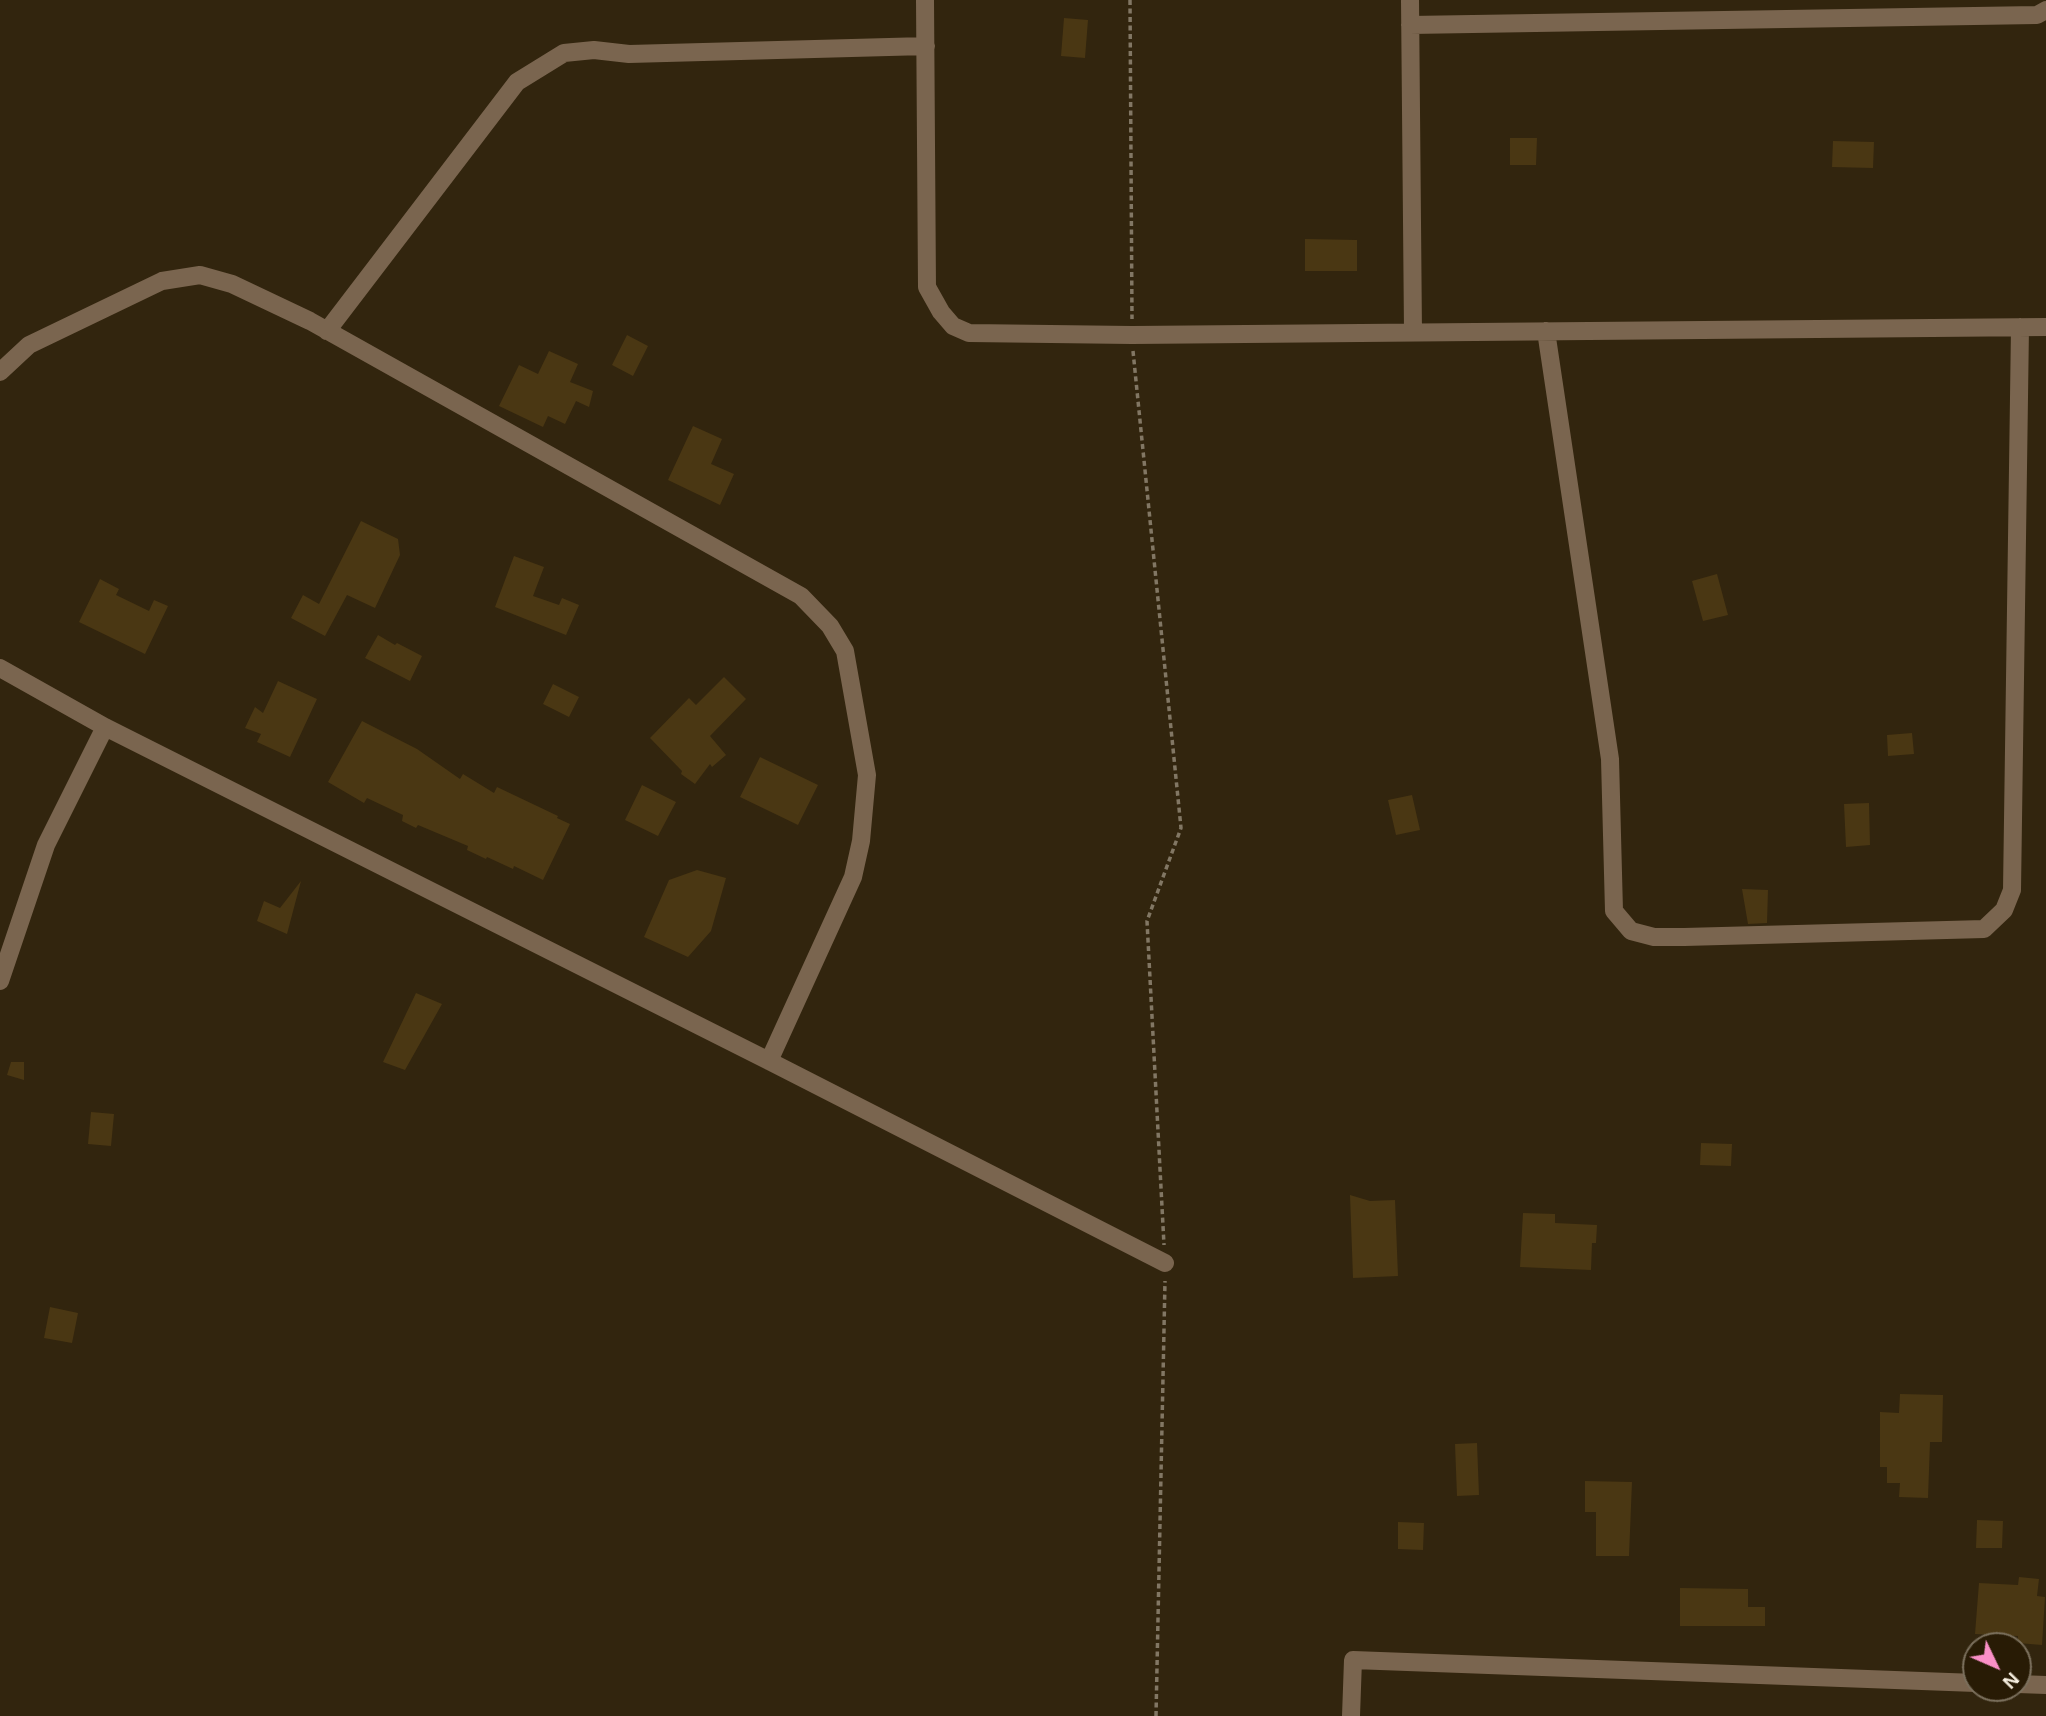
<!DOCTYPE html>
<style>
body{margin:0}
#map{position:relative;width:2046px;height:1716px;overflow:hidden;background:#32250e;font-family:Arial,sans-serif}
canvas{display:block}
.north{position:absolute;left:1962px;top:1632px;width:70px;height:70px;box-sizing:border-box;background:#281b05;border:2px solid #7b705d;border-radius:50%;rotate:134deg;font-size:19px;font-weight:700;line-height:28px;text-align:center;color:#f8f0e2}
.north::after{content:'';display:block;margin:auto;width:24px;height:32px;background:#fa8fc7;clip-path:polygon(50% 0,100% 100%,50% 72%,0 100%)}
</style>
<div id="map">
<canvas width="2046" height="1716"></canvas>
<div class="north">N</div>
</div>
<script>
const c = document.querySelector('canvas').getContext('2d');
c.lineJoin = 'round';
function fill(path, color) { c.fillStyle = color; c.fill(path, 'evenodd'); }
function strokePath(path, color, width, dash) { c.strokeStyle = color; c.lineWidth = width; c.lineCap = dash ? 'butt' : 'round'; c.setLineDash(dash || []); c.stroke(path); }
const building = new Path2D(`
 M1064 18 1088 20 1085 58 1061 56Z
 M1510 138H1537L1536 165H1510Z
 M1833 141 1874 142 1873 168 1832 167Z
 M1305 239 1357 240V271H1305Z
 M627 335 648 346 633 376 612 365Z
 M549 351 578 364 570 382 593 391 589 407 576 401 565 424 548 416 543 427 499 406 519 365 538 374Z
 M693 426 722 439 711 464 734 474 720 505 668 480Z
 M361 521 398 539 400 555 375 608 347 595 325 636 291 618 303 595 319 604Z
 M514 556 544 567 533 596 559 605 562 598 579 605 566 635 495 607Z
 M1717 574 1728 615 1703 621 1692 581Z
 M100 579 119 589 116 595 149 611 154 600 168 606 145 654 79 622Z
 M378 635 395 645 397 643 422 656 410 681 365 658Z
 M724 677 746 699 710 736 726 755 712 767 710 764 695 784 681 774 682 771 650 738 689 698 696 705Z
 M278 681 317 699 290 757 257 742 261 734 245 728 255 707 263 713Z
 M553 684 579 697 569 717 543 704Z
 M362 721 417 749 460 779 463 774 494 793 497 787 558 816 557 818 570 824 543 880 514 866 513 869 487 857 486 859 467 850 468 846 418 825 416 828 402 821 403 815 367 798 364 803 328 782Z
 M1912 733 1914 754 1888 756 1887 735Z
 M760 757 818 785 798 825 740 797Z
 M642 785 676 802 658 836 625 820Z
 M1412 795 1420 830 1396 835 1388 800Z
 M1869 803 1870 845 1846 847 1844 804Z
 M697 870 726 878 711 931 688 957 644 937 669 880Z
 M301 881 287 934 257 921 264 901 280 908Z
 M1742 889 1768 890 1767 923 1748 924Z
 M416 993 442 1004 405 1070 383 1062Z
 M11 1062H24V1080L7 1075Z
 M91 1112 114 1114 111 1146 88 1144Z
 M1701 1143 1732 1144 1731 1166 1700 1165Z
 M1350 1195 1370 1201 1395 1200 1398 1276 1353 1278Z
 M1523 1213 1555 1214V1223L1597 1225 1596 1243H1592L1591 1270 1520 1267Z
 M50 1307 78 1313 72 1343 44 1338Z
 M1900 1394 1943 1395 1942 1442H1930L1928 1498 1899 1497 1900 1483H1887V1467H1880V1412L1899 1413Z
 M1477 1443 1479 1495 1457 1496 1455 1444Z
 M1585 1481 1632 1482 1629 1556H1596V1512H1585Z
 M1977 1520 2003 1521 2002 1548H1976Z
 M1398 1522 1424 1523 1423 1550 1398 1549Z
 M2019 1577 2039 1579 2037 1596 2045 1597 2042 1645 2018 1643V1636L1975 1634 1979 1583 2018 1585Z
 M1680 1588 1748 1589V1607H1765V1626H1680Z`);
const path = new Path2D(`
 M1130 0 1132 319
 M1133 351 1181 828 1147 921 1164 1245
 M1156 1716 1165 1281`);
const minor = new Path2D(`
 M925 0 927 287 941 312 953 326 969 333 1132 335 2046 327
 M1410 0 1413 332
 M1410 25 2037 15 2046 10
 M327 331 517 82 564 53 594 50 629 54 926 46
 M1546 331 1610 759 1614 911 1631 931 1654 937H1684L1984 929 2004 910 2012 890 2020 327
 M0 372 29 345 162 281 200 275 232 284 310 321 801 596 830 626 845 651 867 775 861 841 853 877 769 1061
 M0 668 105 727 769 1061 1165 1263
 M0 981 46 845 105 727
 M2018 1684 2046 1685
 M1351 1716 1353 1660 1976 1683`);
fill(building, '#4a3713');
strokePath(path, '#827764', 3.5, [5, 3.5]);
strokePath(minor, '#7a654f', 18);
</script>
